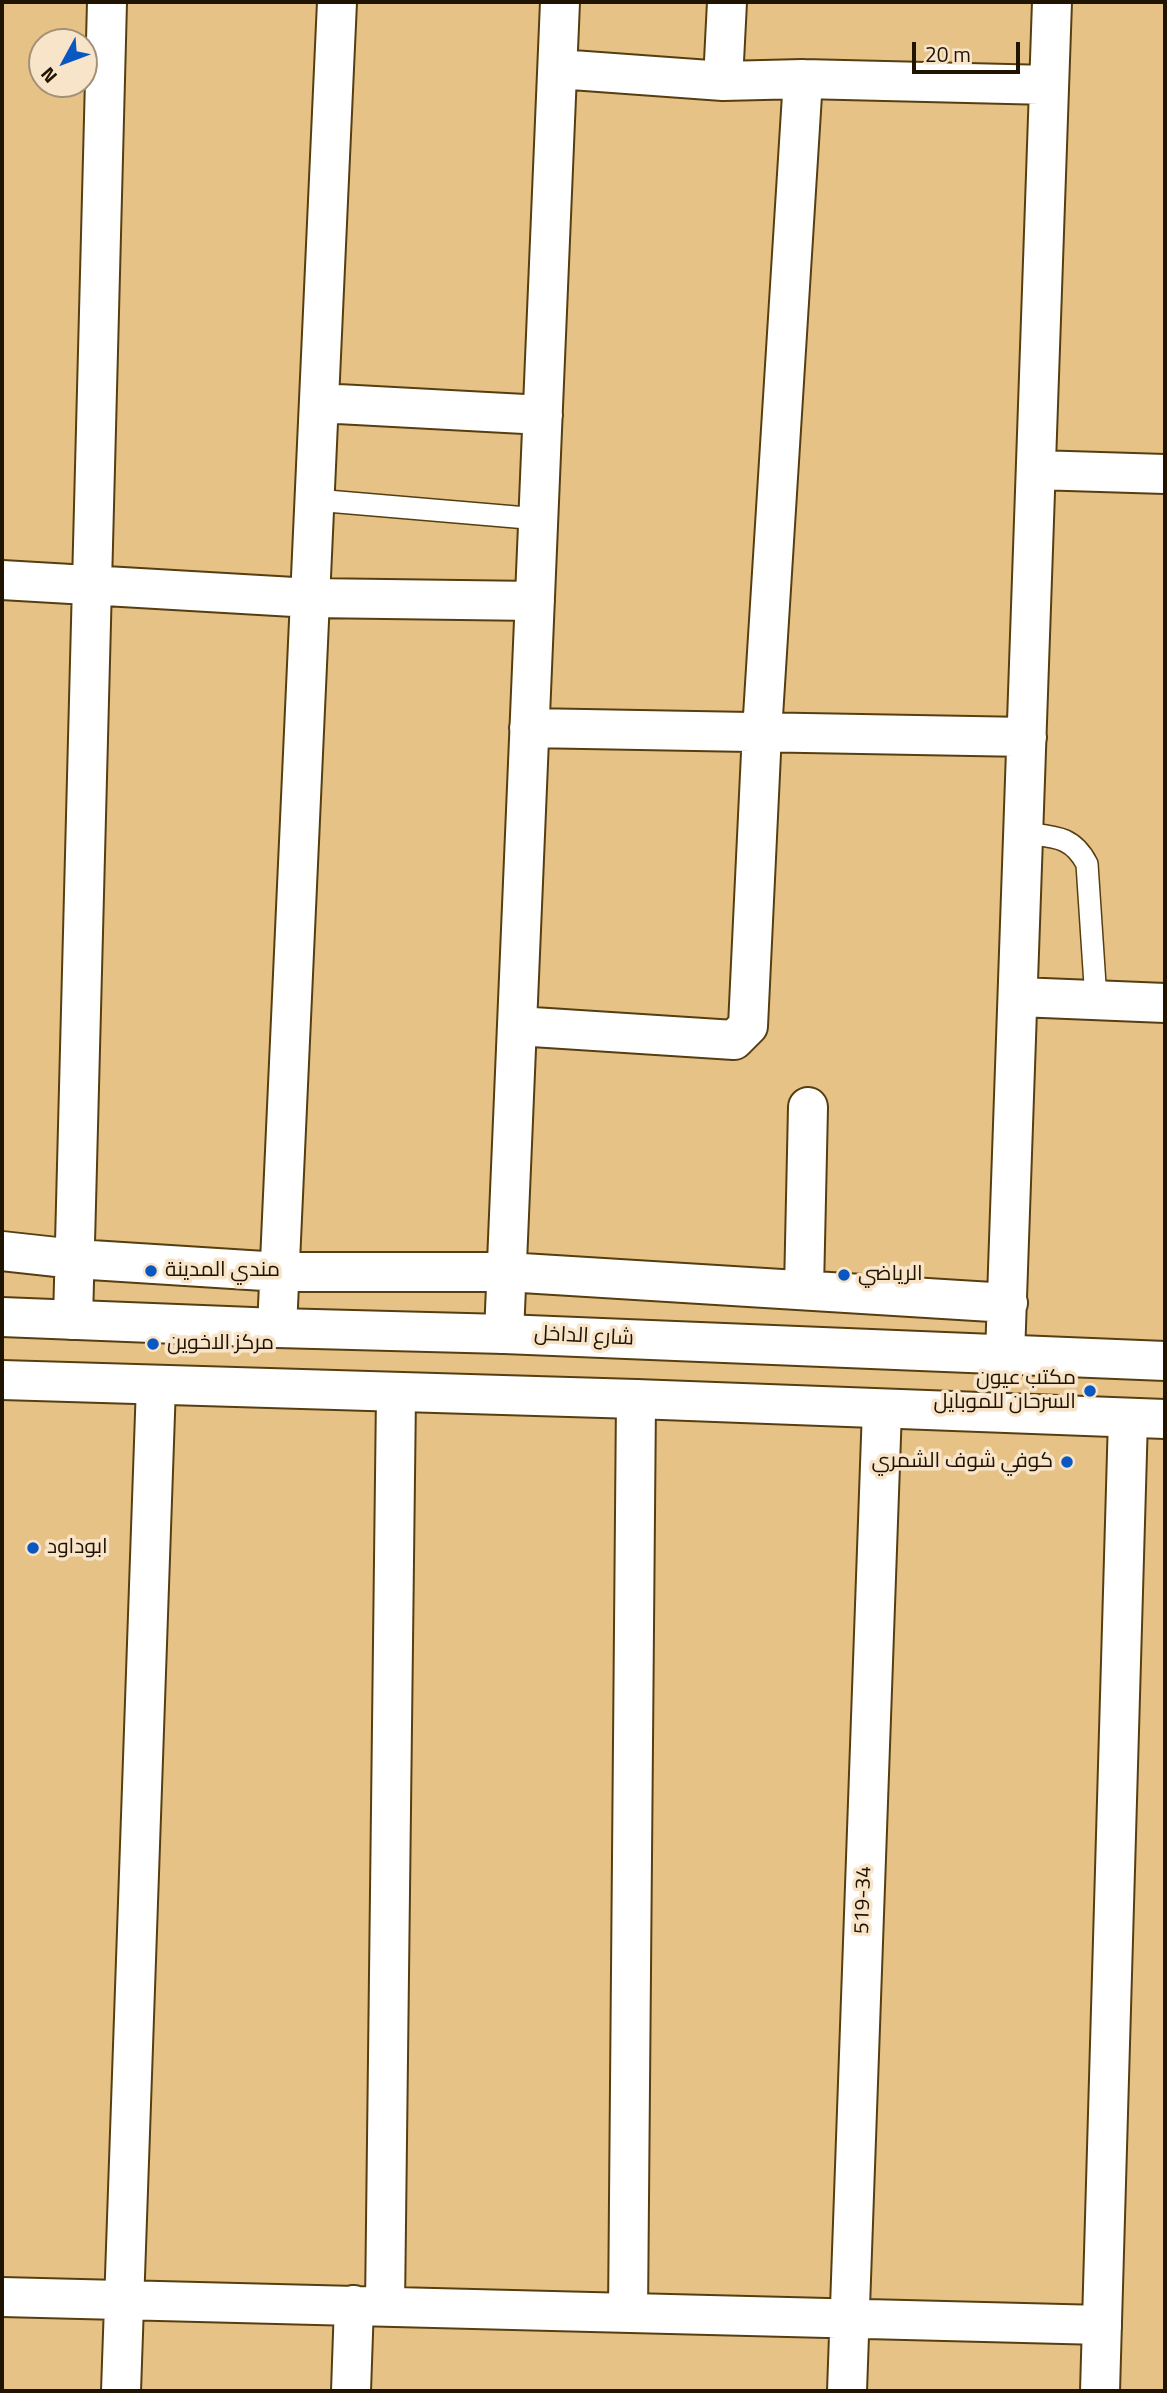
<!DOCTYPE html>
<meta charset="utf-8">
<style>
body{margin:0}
#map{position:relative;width:1167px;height:2393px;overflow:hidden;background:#e6c287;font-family:"Titillium Web",sans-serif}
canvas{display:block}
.frame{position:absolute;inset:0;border:4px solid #201300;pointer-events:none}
.north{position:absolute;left:28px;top:28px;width:70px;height:70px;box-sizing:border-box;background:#f8e5c9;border:2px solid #a29179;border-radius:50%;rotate:229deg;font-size:19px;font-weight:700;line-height:28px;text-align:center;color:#201300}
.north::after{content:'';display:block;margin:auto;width:24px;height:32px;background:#0958c2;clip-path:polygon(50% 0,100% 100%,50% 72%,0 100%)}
.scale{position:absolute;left:912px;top:42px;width:108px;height:32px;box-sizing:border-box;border:4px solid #201300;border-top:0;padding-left:9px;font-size:21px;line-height:24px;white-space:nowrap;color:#201300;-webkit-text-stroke:5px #f8e5c9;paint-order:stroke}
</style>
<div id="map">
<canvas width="1167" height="2393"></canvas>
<div class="frame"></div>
<div class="north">N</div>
<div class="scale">20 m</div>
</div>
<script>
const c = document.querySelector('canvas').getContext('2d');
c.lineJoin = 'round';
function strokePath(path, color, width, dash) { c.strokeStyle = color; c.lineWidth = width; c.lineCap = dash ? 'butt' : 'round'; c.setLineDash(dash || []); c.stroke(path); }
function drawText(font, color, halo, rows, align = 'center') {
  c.font = font + ' "Titillium Web",Cairo,sans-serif'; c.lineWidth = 7; c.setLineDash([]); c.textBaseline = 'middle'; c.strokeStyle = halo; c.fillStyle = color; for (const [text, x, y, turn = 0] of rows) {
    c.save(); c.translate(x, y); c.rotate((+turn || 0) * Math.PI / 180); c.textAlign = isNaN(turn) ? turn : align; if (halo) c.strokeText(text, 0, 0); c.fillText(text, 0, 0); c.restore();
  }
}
const lane = new Path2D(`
 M315 500 539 519
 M1024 833C1053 837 1072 835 1087 864L1096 1000`);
const street = new Path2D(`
 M558 69 723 81 803 79 1049 85
 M723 81 727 2
 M319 403 543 415
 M1036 470 1165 474
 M2 580 311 598 535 601
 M529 728 1027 737
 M1019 997 1165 1003
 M517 1026 734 1040 748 1026 762 732 803 79
 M2 1251 75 1259 280 1272H506L1008 1303
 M804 1289 808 1107
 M73 1320 107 2
 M277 1328 337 2
 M504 1334 560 2
 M1005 1355 1052 2
 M2 2297 1102 2325
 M385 2306 396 1394
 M628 2313 636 1399
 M121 2391 156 1385
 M351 2391 354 2305
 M847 2391 882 1409`);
const secondary = new Path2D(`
 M1100 2391 1128 1418`);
const primary = new Path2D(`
 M2 1317 277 1328 504 1334 1165 1361
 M2 1380 636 1399 1165 1419`);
const markers = [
 [151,1271,7,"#0958c2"],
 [844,1275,7,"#0958c2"],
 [153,1344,7,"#0958c2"],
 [1090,1391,7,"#0958c2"],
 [1067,1462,7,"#0958c2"],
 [33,1548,7,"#0958c2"]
];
const poiNames = [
 ["مندي المدينة",165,1271],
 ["الرياضي",858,1275],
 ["مركز الاخوين",167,1344],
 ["مكتب عيون",1076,1379,"right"],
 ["السرحان للموبايل",1076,1403,"right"],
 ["كوفي شوف الشمري",1053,1462,"right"],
 ["ابوداود",47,1548]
];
const streetNames = [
 ["شارع الداخل",584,1337,3],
 ["519-34",864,1900,-88]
];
strokePath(lane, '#563e11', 24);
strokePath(street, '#563e11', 42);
strokePath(secondary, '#563e11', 42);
strokePath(primary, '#563e11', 42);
strokePath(lane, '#fff', 21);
strokePath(street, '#fff', 38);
strokePath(secondary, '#fff', 38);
strokePath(primary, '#fff', 38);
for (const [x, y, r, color] of markers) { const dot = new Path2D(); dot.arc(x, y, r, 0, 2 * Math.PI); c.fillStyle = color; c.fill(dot); strokePath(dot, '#f8e5c9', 2.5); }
drawText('21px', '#201300', '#f8e5c9', poiNames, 'left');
drawText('21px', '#201300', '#f8e5c9', streetNames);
</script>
